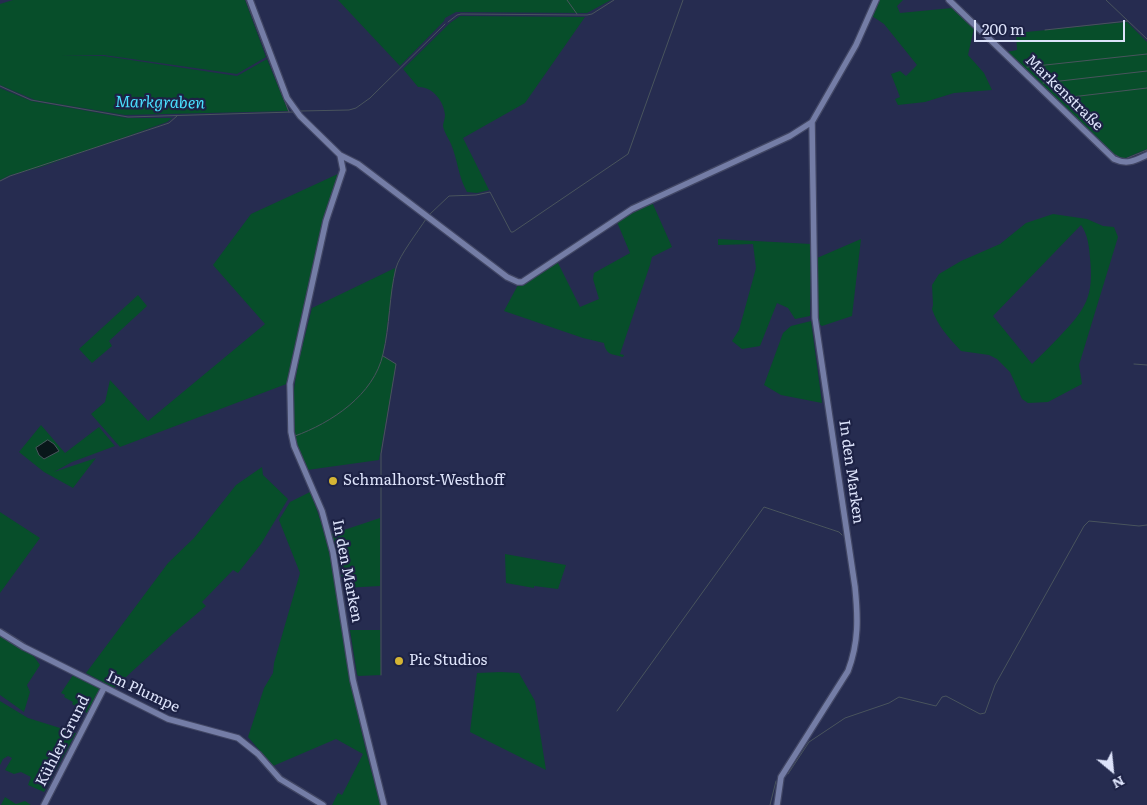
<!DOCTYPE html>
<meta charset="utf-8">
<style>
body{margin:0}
#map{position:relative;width:1147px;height:805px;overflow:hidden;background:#262c50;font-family:Literata,serif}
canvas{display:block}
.north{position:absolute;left:1087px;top:745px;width:50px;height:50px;-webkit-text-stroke:4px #1d2245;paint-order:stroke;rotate:152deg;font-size:14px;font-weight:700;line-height:20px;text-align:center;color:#dde3fa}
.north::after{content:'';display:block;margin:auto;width:18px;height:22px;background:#dde3fa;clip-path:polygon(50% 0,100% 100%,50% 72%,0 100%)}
.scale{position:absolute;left:974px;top:20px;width:151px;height:22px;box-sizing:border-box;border:2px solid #dde3fa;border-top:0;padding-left:6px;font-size:15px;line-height:18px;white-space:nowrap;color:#dde3fa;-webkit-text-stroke:4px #1d2245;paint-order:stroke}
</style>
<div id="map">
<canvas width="1147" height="805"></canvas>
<div class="north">N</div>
<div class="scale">200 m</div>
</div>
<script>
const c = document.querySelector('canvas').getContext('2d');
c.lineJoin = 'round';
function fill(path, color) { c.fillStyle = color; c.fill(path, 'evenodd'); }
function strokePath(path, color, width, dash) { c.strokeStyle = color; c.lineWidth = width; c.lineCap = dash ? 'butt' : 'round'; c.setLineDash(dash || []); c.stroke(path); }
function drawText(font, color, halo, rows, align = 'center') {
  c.font = font + ' Literata,serif'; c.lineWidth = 4.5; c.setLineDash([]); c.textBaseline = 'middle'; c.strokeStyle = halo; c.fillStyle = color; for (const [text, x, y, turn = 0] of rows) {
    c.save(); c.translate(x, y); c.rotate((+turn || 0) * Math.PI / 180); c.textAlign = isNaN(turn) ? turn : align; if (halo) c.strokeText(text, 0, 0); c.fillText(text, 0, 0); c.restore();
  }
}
const green = new Path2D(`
 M13 0H245L266 57 237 74 104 55H61L104 56 237 76 267 59 288 111 125 115 35 100 0 85V4Z
 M338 0H611L587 13 456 12 445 18 444 21 400 66Z
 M879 0H903L897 6 900 13 952 8 974 28 968 55 984 73 992 90 954 93 925 102 898 105 895 99 900 97 891 74 900 71 906 76 917 65 884 24 872 16Z
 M460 16 585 17 525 103 463 138 489 190 477 193 467 192C458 176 458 161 451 144 449 139 444 132 443 126 443 123 445 119 445 115 444 101 432 86 418 87L403 69 450 23Z
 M1127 22 1147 42V149L1123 159 1114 155 1007 52 1017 50 1016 33Z
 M0 88 31 101 127 118H172L167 122 38 168 10 175 0 180Z
 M340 173 289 383 120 447 91 414 105 402 110 380 148 421 265 324 213 265 251 214Z
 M652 202 672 247 652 257 650 265 620 354 624 355 623 357C612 354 606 355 604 343L583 338 504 311 519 283 557 261 580 307 599 299 593 279 594 273 630 253 617 222Z
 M1053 214 1087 219 1103 226 1114 227 1118 237 1079 365 1082 384 1048 402 1028 403 1022 399 1010 372 997 359 989 355 961 351C949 338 937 325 932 309L933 305 932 285 939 274 961 261 1000 244 1026 223ZM1081 225C1088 235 1089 246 1090 258 1094 296 1086 309 1060 336 1051 345 1042 355 1032 364L993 316Z
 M718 239 811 244 810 316 795 319 788 308 777 303 760 346 742 349 732 341 739 330 756 268 753 244 718 245Z
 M861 239 852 316 822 326 818 323 817 316V258Z
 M395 268 383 356 396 364 379 460 307 470C279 418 299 361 312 308Z
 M138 295 147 306 109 341 112 346 92 363 79 349Z
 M811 321 822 403 781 395 764 385 783 333 791 326Z
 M41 425 65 453 99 427 115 446 72 462 54 472 96 458 73 488 44 472 19 452Z
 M262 467 263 475 288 499 261 544 238 573 233 570 202 602 206 606 174 633 114 688 86 673 168 563 194 538 236 485Z
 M310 492C332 544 338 600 347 656 355 706 366 756 381 805H332L338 793 342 795 363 754 336 739 273 766 248 737 264 688 273 673 274 663 300 573 279 520 290 502Z
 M0 512 40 538 0 593Z
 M380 518V586L344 588 338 557 332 534Z
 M505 554 566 565 558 589 534 586V588L506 583Z
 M350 630H380L381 675 358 676 357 674Z
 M0 635 33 655 40 665 27 685 30 692 24 712 0 695Z
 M501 672 519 673 535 701 546 770 470 732 477 673Z
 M73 675 99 688V692L87 713 72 704 73 702 64 697 65 695 61 693Z
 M0 701 28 718 76 733 44 792 28 785 31 777 21 772 14 774 5 770 12 758 8 756 3 759 0 765Z
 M5 797 16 804 25 801 31 805H1Z`);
const water = new Path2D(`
 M48 440 54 444 59 451 44 459 39 455 36 448Z`);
const stream = new Path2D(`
 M246 0 289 112
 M567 0 577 14
 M1106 0 1147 39
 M448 22 457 15 461 14 587 15 592 14 614 0
 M1045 30 1128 21
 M1027 67 1147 54
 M1043 83 1147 71
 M0 86 31 100 128 117 293 112
 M1063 98 1147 88
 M301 111 349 110 356 108 370 98 445 24
 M1116 155 1121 159
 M1125 159 1147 150
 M0 181 10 176 169 123 177 116
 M430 214 449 196 476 195 490 192 511 232H513L628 154 683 0
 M1134 364 1147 365
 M295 436C331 423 374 395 383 354 390 326 389 295 396 268 399 256 419 230 426 219
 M381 675V454L396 364 383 356
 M617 711 764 507 839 532 842 535
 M788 774 809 742 845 718 889 703 899 697 936 706 942 697 946 696 980 714 985 713 995 685 1084 526 1089 521 1139 526 1147 525
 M770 805 776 781`);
const minor = new Path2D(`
 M250 0 287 98 300 116 340 155 358 164 507 277 518 282H522L632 209 790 136 812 122 856 45 876 0
 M949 0 1114 159C1127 165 1134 161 1147 155
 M340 155 343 170 326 221 290 384 291 432 294 446 322 511 333 552 353 680 384 805
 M0 632 24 647 168 719 238 738 258 754 280 779 323 805
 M44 805 104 688
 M777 805 781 777 848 671C859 642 858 617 855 587L815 318 812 122`);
const markers = [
 [333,481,5,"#d5b534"],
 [399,661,5,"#d5b534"]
];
const streetNames = [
 ["Markenstraße",1064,93,44],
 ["In den Marken",851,472,82],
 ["In den Marken",347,571,79],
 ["Im Plumpe",143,692,25],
 ["Kühler Grund",63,741,-63]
];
const poiNames = [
 ["Schmalhorst-Westhoff",343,481],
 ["Pic Studios",409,661]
];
const waterNames = [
 ["Markgraben",160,103,1]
];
fill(green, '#074e2a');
fill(water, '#09171a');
strokePath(water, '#49545d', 1);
strokePath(stream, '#49545d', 1);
strokePath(minor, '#414664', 8);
strokePath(minor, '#747da6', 5.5);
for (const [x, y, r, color] of markers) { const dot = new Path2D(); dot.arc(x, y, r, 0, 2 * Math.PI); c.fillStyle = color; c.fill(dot); strokePath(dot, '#1d2245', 2); }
drawText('15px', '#dde3fa', '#1d2245', streetNames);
drawText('15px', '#dde3fa', '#1d2245', poiNames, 'left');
drawText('italic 16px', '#4adffe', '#1d2245', waterNames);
</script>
